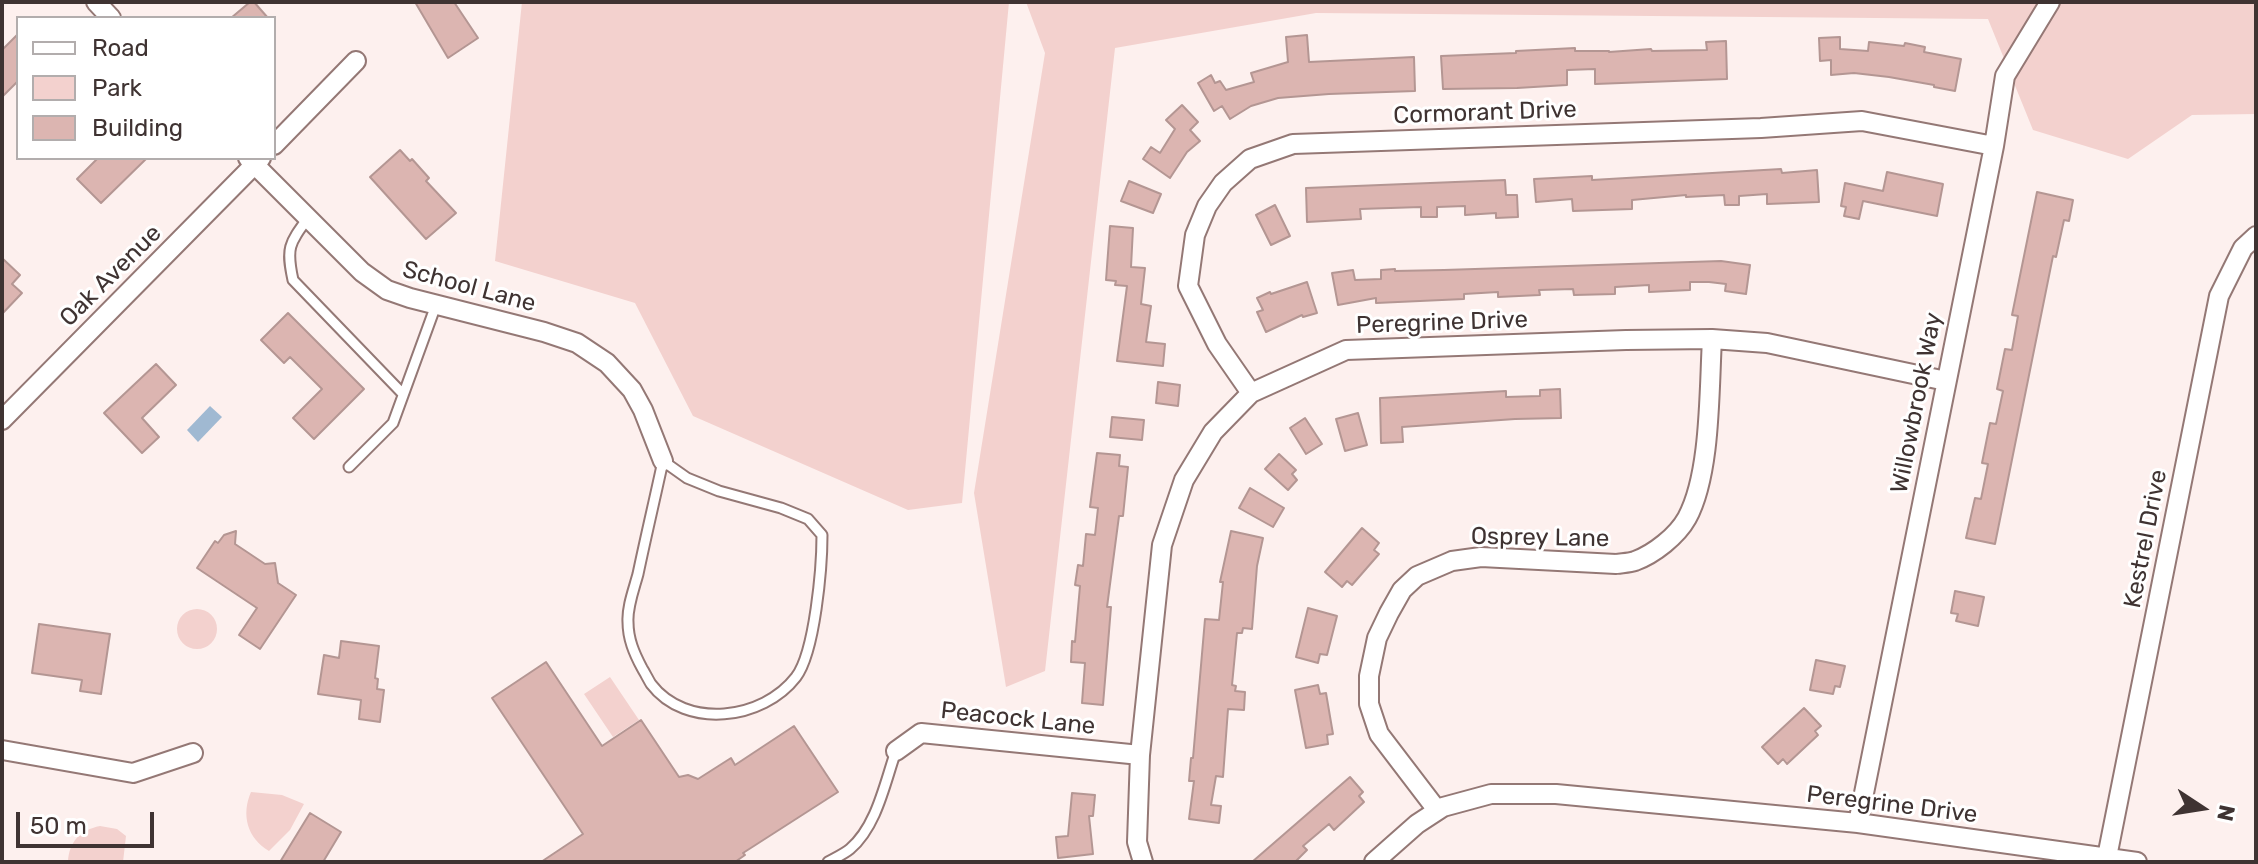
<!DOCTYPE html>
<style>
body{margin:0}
#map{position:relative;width:2258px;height:864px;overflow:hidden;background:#fdf0ee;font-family:Rubik,sans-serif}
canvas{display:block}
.frame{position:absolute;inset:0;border:4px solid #3f3332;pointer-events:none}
.legend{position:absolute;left:16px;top:16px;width:260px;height:144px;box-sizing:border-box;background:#fff;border:2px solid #b2adad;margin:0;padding:10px 14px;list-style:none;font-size:24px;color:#3f3332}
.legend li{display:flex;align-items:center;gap:16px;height:40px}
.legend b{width:40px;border:2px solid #b2adad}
.north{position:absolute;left:2162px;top:768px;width:80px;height:80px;-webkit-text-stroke:6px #fff;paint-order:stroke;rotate:102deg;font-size:22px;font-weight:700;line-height:32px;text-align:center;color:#3f3332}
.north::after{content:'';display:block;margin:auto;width:28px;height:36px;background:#3f3332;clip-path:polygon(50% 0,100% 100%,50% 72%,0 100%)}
.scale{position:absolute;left:16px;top:812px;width:138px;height:36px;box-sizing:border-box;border:4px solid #3f3332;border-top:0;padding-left:10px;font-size:24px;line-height:28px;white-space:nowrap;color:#3f3332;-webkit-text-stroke:6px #fff;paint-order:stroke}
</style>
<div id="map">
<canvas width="2258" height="864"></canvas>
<div class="frame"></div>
<ul class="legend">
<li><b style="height:10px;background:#fff"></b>Road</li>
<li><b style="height:22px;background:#f3d1ce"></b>Park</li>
<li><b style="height:22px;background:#dcb5b1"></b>Building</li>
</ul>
<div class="north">N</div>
<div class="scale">50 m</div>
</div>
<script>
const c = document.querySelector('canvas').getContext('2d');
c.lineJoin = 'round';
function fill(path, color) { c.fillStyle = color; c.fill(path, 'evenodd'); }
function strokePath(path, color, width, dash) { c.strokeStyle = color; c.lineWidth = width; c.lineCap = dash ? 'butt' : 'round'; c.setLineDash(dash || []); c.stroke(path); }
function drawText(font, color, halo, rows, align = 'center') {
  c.font = font + ' Rubik,sans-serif'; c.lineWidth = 6; c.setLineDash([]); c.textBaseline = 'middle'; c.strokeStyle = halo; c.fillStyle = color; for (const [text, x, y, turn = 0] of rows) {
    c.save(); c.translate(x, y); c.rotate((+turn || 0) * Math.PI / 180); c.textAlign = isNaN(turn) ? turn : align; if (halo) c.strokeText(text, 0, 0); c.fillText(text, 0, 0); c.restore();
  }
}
const green = new Path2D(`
 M522 2H1009L962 503 908 510 693 416 635 303 495 261Z
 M1026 2H2256V114L2192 115 2128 159 2033 130 1988 19 1316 13 1115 48 1045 671 1006 687 974 493 1045 53Z
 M177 629a20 20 0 1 1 40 0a20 20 0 1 1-40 0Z
 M610 677 639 720 613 737 584 694Z
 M251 792 282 795 304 804 290 830 269 851C247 838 241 815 251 792Z
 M100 826 117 829 126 836 123 862H68C69 842 80 830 100 826Z`);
const water = new Path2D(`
 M210 406 222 417 198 442 187 430Z`);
const building = new Path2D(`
 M250 2H254L268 18H231Z
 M415 2H454L478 38 448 58Z
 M18 34V81L2 97V50Z
 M1307 35 1309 62 1414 57 1415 91 1329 94 1278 98 1251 106 1230 119 1222 106 1214 111 1198 83 1211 75 1215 83 1220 81 1226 90 1254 82 1251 73 1288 62 1286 37Z
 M1840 37V49L1868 51 1869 42 1904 46 1905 43 1925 47 1924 52 1961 59 1955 91 1934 87V85L1889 77 1854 73 1831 75V60L1820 61 1819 38Z
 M1726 41 1727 79 1595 84V69L1567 70V85L1517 88 1443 89 1441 56 1516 53V51L1575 48V51H1609V52L1651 49 1652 51 1707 50 1706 42Z
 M1182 105 1198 122 1190 130 1200 141 1187 152 1170 178 1143 159 1151 147 1160 153 1175 129 1166 120Z
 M400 150 410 161 412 159 429 178 426 181 456 213 426 239 370 177Z
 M98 158H147L101 203 77 179Z
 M1781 169 1782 173 1817 170 1819 202 1767 204V194L1739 196V205H1725L1724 195 1686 197V195L1632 200V209L1573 211 1572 199 1536 202 1534 179 1592 176V180Z
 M1887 172 1943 184 1937 216 1863 201 1859 219 1844 216 1846 207 1841 206 1845 183 1883 191Z
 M1505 180 1506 195H1517L1518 217 1496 218V213L1465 215V206L1437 207V217H1421V207L1360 209 1361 219 1307 222 1306 188Z
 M1129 181 1161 194 1153 213 1121 201Z
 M2037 192 2073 200 2069 221 2064 220 2056 257 2053 256 1995 544 1966 538 1975 498 1981 499 1988 464 1982 463 1990 423 1996 424 2003 391 1997 389 2005 349 2012 350 2018 316 2012 315Z
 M1275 205 1290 236 1271 245 1256 215Z
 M1110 226 1133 228 1131 267 1145 268 1141 304 1151 306 1146 342 1165 344 1163 366 1117 361 1127 286 1115 285 1116 281 1106 280Z
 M2 258 20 275 12 284 22 293 2 314Z
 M1721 261 1750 265 1746 294 1725 291 1726 284 1709 282H1690V290L1649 292V285L1615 287V294L1574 295 1573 289 1539 290 1540 295 1498 297V292L1464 294V299L1376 303V298L1338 305 1332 273 1353 270 1355 280 1381 279V270L1395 269V271L1444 270Z
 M1307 282 1317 313 1303 317 1302 315 1266 332 1257 312 1263 310 1257 298 1270 292 1271 294Z
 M288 313 364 389 314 439 293 418 322 389 290 357 284 363 261 340Z
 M156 364 176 385 142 418 159 437 142 453 104 413Z
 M1158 382 1180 385 1178 406 1156 403Z
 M1560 389 1561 418 1515 419 1402 427 1403 442 1381 443 1380 398 1506 391V397L1540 396V390Z
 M1358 413 1367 445 1345 451 1336 419Z
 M1112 417 1144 420 1142 440 1110 437Z
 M1305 418 1322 444 1306 454 1290 428Z
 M1097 453 1120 455 1119 466 1128 467 1123 516H1119L1107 607H1111L1103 705 1082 703 1085 663 1071 662 1072 641 1075 642 1080 586 1075 585 1078 565 1083 566 1086 534 1095 535 1098 508 1090 507Z
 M1279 454 1296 470 1292 474 1297 480 1288 490 1265 469Z
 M1250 488 1284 508 1273 527 1239 508Z
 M1362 528 1379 543 1374 550 1379 554 1352 585 1347 581 1342 587 1325 572Z
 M236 531 235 544 265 564 275 563 278 583 296 595 260 649 239 635 257 608 197 568 215 541 218 543 224 535Z
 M1231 531 1263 538 1257 566 1252 629 1243 628 1242 633H1237L1232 685 1236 686 1235 691 1245 692 1244 710 1228 709 1223 777 1216 776 1211 805 1221 806 1219 823 1189 819 1194 781H1189L1191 758H1193L1205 619 1219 620 1223 582H1220Z
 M1955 591 1984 597 1978 626 1956 621 1958 614 1951 613Z
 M1308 608 1337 616 1327 655 1320 654 1318 663 1296 657Z
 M39 624 110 634 101 694 80 691 82 680 32 673Z
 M341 641 379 646 375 678 378 679 377 689 384 690 380 722 359 719 361 700 318 694 324 655 339 658Z
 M1816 660 1845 666 1840 687 1835 686 1833 694 1810 690Z
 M546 662 602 746 641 720 679 777 688 775 698 779 731 758 735 765 794 726 838 792 743 853 745 855 735 862H541L583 834 492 698Z
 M1318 685 1320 694 1326 693 1333 734 1327 735 1328 744 1306 748 1295 690Z
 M1804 708 1821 726 1815 731 1818 735 1787 764 1783 759 1778 764 1762 747Z
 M1350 777 1363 792 1359 796 1364 802 1334 830 1329 824 1303 846 1307 850 1295 862H1252Z
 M1072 793 1095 795 1093 816H1089L1093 854 1058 858 1056 837 1068 836Z
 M310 813 341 832 323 862H280Z`);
const lane = new Path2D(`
 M308 218C289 244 286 248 293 280L403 394
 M663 461 687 478 719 491 781 508 808 519 822 535C822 567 815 652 796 677 763 720 686 730 651 684 648 679 645 673 642 668 634 653 628 639 628 622 627 607 634 589 638 574 646 536 655 498 663 461Z
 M349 467 393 423 436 305
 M828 862C835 858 844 854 850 849 877 826 885 782 896 751`);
const street = new Path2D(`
 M96 2 111 18
 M274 145 356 61
 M248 158 362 272 387 290 410 298 544 332 577 343 607 363 632 390 643 410 663 461
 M1251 393 1217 344 1188 286 1195 235 1207 206 1223 183 1250 159 1293 144 1761 128 1862 121 1994 146
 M2 420 261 158
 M2 750 133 773 193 753
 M896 751 921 733 1140 755
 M1437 810 1379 734 1369 704V676L1377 638 1389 613 1402 590 1417 576 1452 561 1481 557 1616 564C1622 563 1629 563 1635 561 1654 554 1677 536 1687 518 1711 474 1709 390 1712 339
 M1858 823 1994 146 2005 76 2050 2
 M1143 862 1137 842 1140 755 1162 545 1184 480 1213 432 1251 393 1346 350 1626 340 1712 339 1767 343 1946 381
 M1374 862 1417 824 1443 807 1491 794H1556L1858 823 2137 862
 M2106 862 2219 296 2243 248 2256 236`);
const streetNames = [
 ["Cormorant Drive",1485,113,-2],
 ["Oak Avenue",111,276,-45],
 ["School Lane",469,287,15],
 ["Peregrine Drive",1442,323,-2],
 ["Willowbrook Way",1917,403,-79],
 ["Osprey Lane",1540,538,1],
 ["Kestrel Drive",2146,539,-79],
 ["Peacock Lane",1018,719,6],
 ["Peregrine Drive",1892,805,7]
];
fill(green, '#f3d1ce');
fill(water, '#a0b9d2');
fill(building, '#dcb5b1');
strokePath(building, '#b49693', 2);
strokePath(lane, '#947875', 13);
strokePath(street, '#947875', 22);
strokePath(lane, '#fff', 9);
strokePath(street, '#fff', 18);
drawText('24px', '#3f3332', '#fff', streetNames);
</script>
